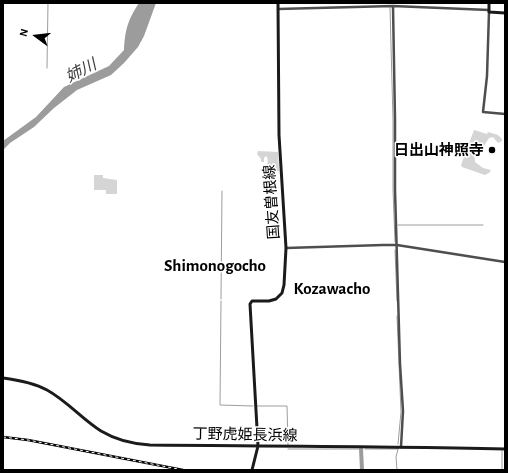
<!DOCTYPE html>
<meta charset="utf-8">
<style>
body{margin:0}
#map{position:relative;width:508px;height:473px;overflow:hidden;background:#fff;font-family:"Alegreya Sans",sans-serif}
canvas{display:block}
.frame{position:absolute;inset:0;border:4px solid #000;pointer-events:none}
.north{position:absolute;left:16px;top:16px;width:40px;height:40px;-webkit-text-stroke:3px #fff;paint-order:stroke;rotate:285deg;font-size:11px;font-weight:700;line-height:16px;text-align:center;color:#000}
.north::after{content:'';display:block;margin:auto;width:14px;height:18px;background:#000;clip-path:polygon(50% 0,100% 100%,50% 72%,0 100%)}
</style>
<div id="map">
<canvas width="508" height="473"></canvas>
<div class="frame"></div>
<div class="north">N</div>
</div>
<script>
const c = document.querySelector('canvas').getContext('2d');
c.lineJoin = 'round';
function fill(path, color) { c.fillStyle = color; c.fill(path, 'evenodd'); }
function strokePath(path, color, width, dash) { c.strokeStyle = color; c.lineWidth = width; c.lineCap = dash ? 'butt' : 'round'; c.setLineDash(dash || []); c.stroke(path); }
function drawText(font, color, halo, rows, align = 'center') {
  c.font = font + ' "Alegreya Sans","Noto Sans JP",sans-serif'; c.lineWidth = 3; c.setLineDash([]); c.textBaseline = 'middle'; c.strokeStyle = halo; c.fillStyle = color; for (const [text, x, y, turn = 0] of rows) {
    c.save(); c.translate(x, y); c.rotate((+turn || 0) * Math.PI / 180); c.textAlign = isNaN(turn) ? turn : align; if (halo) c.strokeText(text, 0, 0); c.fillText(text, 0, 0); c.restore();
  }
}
const green = new Path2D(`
 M474 130 487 134 488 132 498 135 502 139V141L498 143 493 137 489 138 482 149 477 153 475 151 478 143 477 141 476 140C470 146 475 154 475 162L483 168 491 170 489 173 485 175 462 167 461 165Z
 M258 151 278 152 279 171C276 171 272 173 269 173 260 171 272 163 266 156L264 158V162H261V159L257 154Z
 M94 175H103V178L117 180V194H106V190H94Z`);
const water = new Path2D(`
 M139 3H156L144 36 138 47 124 63 111 75 77 90 54 108 34 127 10 143 3 150V141L36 117 64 87 109 66 124 50C125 29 128 20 139 3Z`);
const stream = new Path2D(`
 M390 8 393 120V190L395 242
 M47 68 48 3
 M398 225H483
 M395 250 397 301
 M221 299 222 191
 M221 301 220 405 253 406
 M397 316 401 412 398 444
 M257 406H287L288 445
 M288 449H363
 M365 449H398
 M397 470 396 457 398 449
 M502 470V451`);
const river = new Path2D(`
 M361 449 362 470`);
const tertiary = new Path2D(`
 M393 6 395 119V190L400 364 403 411 401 447
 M278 9 393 6 489 10
 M489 12 487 76 483 112 505 114
 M286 248 383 245H397L505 262`);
const secondary = new Path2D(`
 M489 3V12L505 13
 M3 378C18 380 34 383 47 390 67 401 82 419 101 431 116 440 133 444 150 445 268 446 387 446 505 449
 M252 470 258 446 250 304 252 301H269L276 299 282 293 284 285 286 248 279 135 278 3`);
const rail = new Path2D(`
 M3 437 28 440 183 470`);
const markers = [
 [492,150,4,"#000"]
];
const poiNames = [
 ["日出山神照寺",484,150]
];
const streetNames = [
 ["国友曽根線",272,202,-94],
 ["丁野虎姫長浜線",245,435,1]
];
const waterNames = [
 ["姉川",81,71,-27]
];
const quarterNames = [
 ["Shimonogocho",215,266],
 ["Kozawacho",332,289]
];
fill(green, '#d5d5d5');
fill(water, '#9c9c9c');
strokePath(stream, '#9c9c9c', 1);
strokePath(river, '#9c9c9c', 4);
strokePath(tertiary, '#4e4e4e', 2.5);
strokePath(secondary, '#1b1b1b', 3);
strokePath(rail, '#000', 2.5);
strokePath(rail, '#fff', 1, [3]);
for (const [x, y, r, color] of markers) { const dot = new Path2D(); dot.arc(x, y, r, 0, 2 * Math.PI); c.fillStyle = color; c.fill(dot); strokePath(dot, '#fff', 1.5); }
drawText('bold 15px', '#000', '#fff', poiNames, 'right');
drawText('15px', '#000', '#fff', streetNames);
drawText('italic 16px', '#3d3d3d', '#fff', waterNames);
drawText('bold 17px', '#000', '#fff', quarterNames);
</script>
